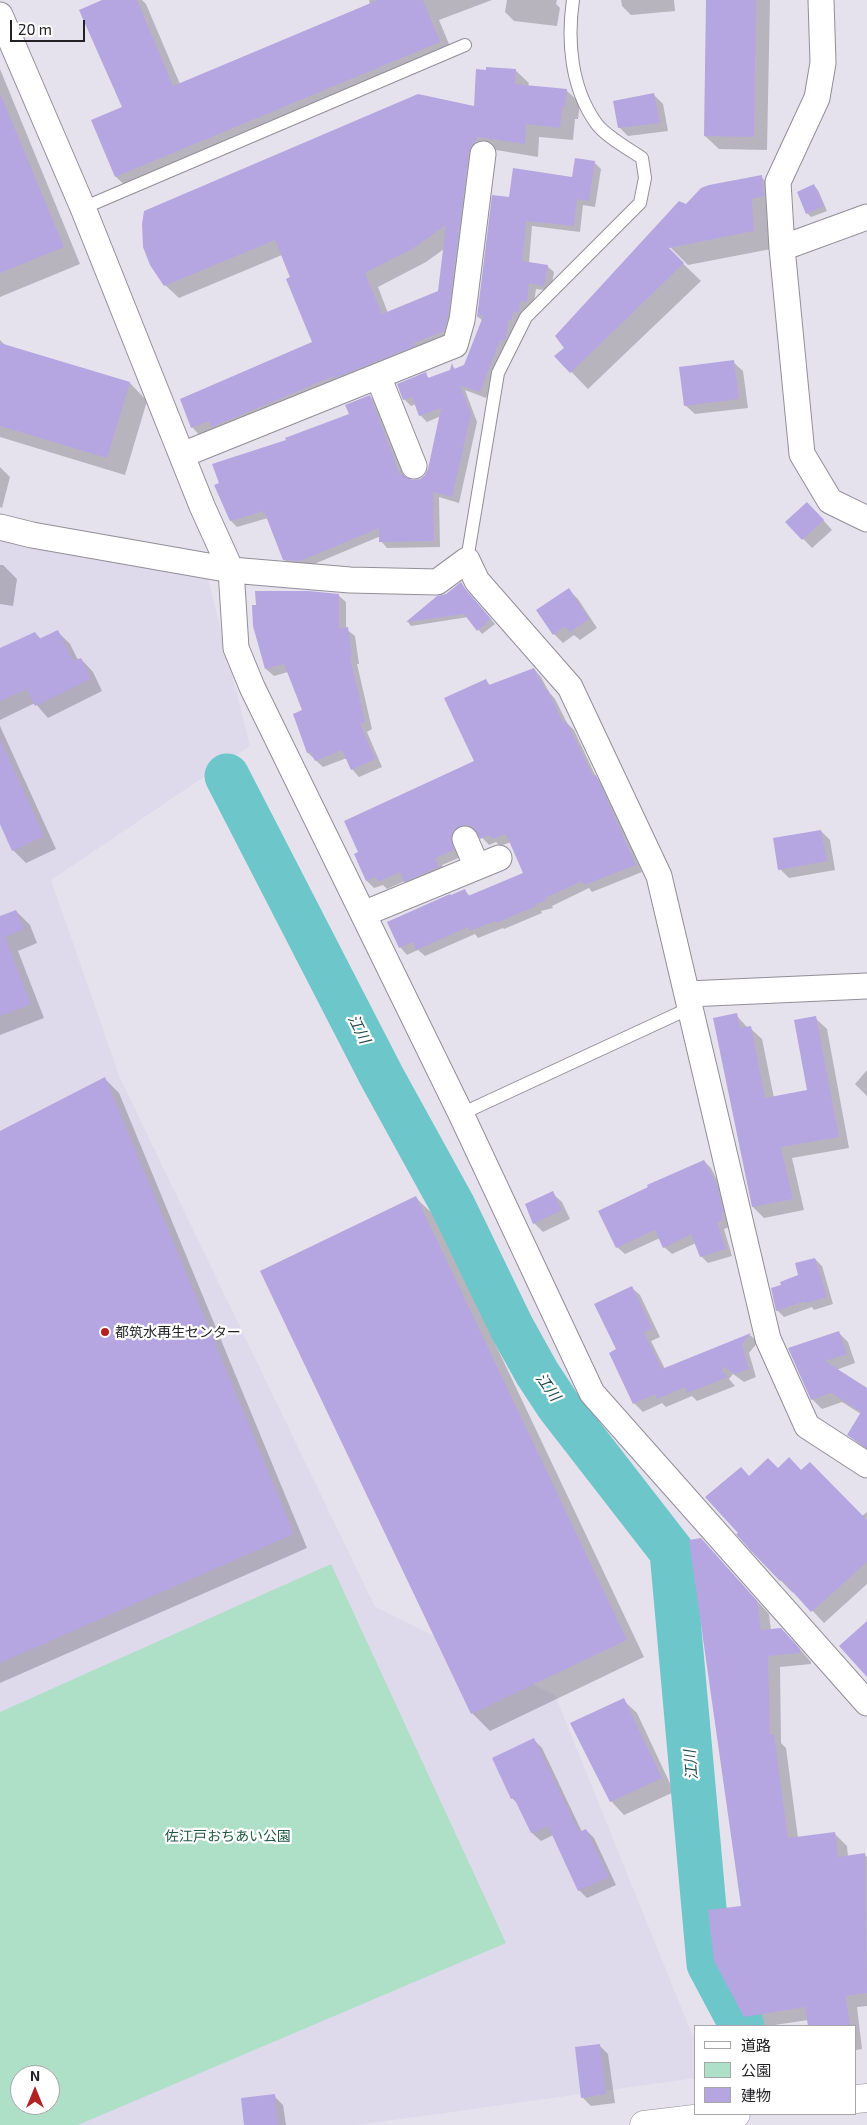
<!DOCTYPE html>
<meta charset="utf-8">
<style>
body{margin:0}
#map{position:relative;width:867px;height:2125px;overflow:hidden;background:#e5e2ed;font-family:"Exo 2","Noto Sans JP",sans-serif}
canvas{display:block}
.legend{position:absolute;left:694px;top:2025px;width:162px;height:90px;box-sizing:border-box;background:#fff;border:1px solid #a7a6a8;margin:0;padding:6px 9px;list-style:none;font-size:15px;color:#222125}
.legend li{display:flex;align-items:center;gap:10px;height:25px}
.legend b{width:25px;border:1px solid #a7a6a8}
.north{position:absolute;left:10px;top:2065px;width:50px;height:50px;box-sizing:border-box;background:#fff;border:1px solid #a7a6a8;border-radius:50%;rotate:0deg;font-size:14px;font-weight:700;line-height:20px;text-align:center;color:#222125}
.north::after{content:'';display:block;margin:auto;width:18px;height:22px;background:#b32222;clip-path:polygon(50% 0,100% 100%,50% 72%,0 100%)}
.scale{position:absolute;left:10px;top:20px;width:75px;height:22px;box-sizing:border-box;border:2px solid #222125;border-top:0;padding-left:6px;font-size:15px;line-height:18px;white-space:nowrap;color:#222125;-webkit-text-stroke:4px #fff;paint-order:stroke}
</style>
<div id="map">
<canvas width="867" height="2125"></canvas>
<ul class="legend">
<li><b style="height:6px;background:#fff"></b>道路</li>
<li><b style="height:14px;background:#aee0c8"></b>公園</li>
<li><b style="height:14px;background:#b5a5e1"></b>建物</li>
</ul>
<div class="north">N</div>
<div class="scale">20 m</div>
</div>
<script>
const c = document.querySelector('canvas').getContext('2d');
c.lineJoin = 'round';
function fill(path, color) { c.fillStyle = color; c.fill(path, 'evenodd'); }
function strokePath(path, color, width, dash) { c.strokeStyle = color; c.lineWidth = width; c.lineCap = dash ? 'butt' : 'round'; c.setLineDash(dash || []); c.stroke(path); }
function drawText(font, color, halo, rows, align = 'center') {
  c.font = font + ' "Exo 2","Noto Sans JP",sans-serif'; c.lineWidth = 4.5; c.setLineDash([]); c.textBaseline = 'middle'; c.strokeStyle = halo; c.fillStyle = color; for (const [text, x, y, turn = 0] of rows) {
    c.save(); c.translate(x, y); c.rotate((+turn || 0) * Math.PI / 180); c.textAlign = isNaN(turn) ? turn : align; if (halo) c.strokeText(text, 0, 0); c.fillText(text, 0, 0); c.restore();
  }
}
const built = new Path2D(`
 M0 541 208 579 250 746 51 880 120 1078 375 1607 555 1695 696 2044V2078L357 2125H0ZM20 2075H50V2105H20Z`);
const green = new Path2D(`
 M331 1564 506 1943 78 2125H0V1712ZM20 2075H50V2105H20Z`);
const shadow = new Path2D(`
 M105 0H142L146 4 180 84 370 5 369 0H492L439 20 454 56 131 191 116 177 93 121 123 108Z
 M507 0H557L556 4 560 8 557 26 514 21 505 12Z
 M621 0H674L675 11 631 15 622 6Z
 M707 0H770L767 150 719 149 705 136Z
 M0 69 80 264 0 297Z
 M515 70 529 83 528 86 566 90 580 103 578 119H575L573 140 539 137 538 157 490 149 461 331 205 441 192 427 314 343 282 255 179 298 165 285 475 107ZM444 249 440 292 388 313 378 287 426 262Z
 M654 95 663 104 668 131 628 136 619 127Z
 M595 163 601 169 595 207 583 205 580 232 532 226 529 263 547 266 554 272 551 291 536 289 533 308 526 307 525 318 518 326H514L512 345 507 346 486 398 465 390 477 422 459 503 439 497 440 547 387 548 381 541V536L307 567 290 566 284 559 268 518 237 527 231 521 288 441 351 415 370 396 376 403 404 476 412 482 420 480 426 476 429 469 441 416 427 422 420 415 416 404 411 406 404 399 425 374 430 379 451 371 452 366 456 370 465 366 483 321 478 317 493 196 510 198 573 178Z
 M761 177 779 194 771 249 688 265 667 244 665 246 701 281 588 389 556 356 565 348 686 206Z
 M814 186 818 190 827 211 811 217 807 213Z
 M0 340 6 346 130 383 147 401 125 475 0 437Z
 M733 362 743 371 748 408 695 414 685 405Z
 M0 467 10 477 2 508 0 507Z
 M816 512 832 530 812 548 787 522Z
 M0 565H3L17 579 13 606 0 604Z
 M461 584 495 624 482 634 468 617 411 626 408 622 438 597 446 595Z
 M569 590 578 599 597 628 580 640 574 635 563 643 554 634Z
 M338 595 346 602V629L355 636 359 664H357L372 729 367 732 382 767 359 777 352 769 347 758 323 767 308 753 304 711 288 672 274 676 266 669 254 626Z
 M57 631 70 644 78 660 81 659 93 672 102 691 48 718 35 703 0 720V650L35 633 41 639Z
 M534 669 541 677 549 692 555 699 567 723 574 730 596 777 603 784 642 872 592 892 589 888 552 906 553 908 541 911 542 913 504 929 503 928 478 938 475 934 425 956 418 950 407 955 400 947 452 897 465 891 470 896 524 874 511 842 500 846 496 842 489 845 478 833H467L461 857 442 865 446 875 413 888 405 881 387 889 383 885 374 888 367 881 356 855 475 762 485 680 491 686Z
 M0 726 56 849 26 863 13 850 0 821Z
 M821 831 830 840 835 870 789 878 780 869Z
 M16 911 30 925 37 943 18 951 44 1018 0 1035V917Z
 M736 1015 748 1028H750L762 1039 774 1098 809 1091 815 1018 827 1029 849 1148 792 1158 804 1210 764 1218 753 1207Z
 M867 1070V1096L855 1084Z
 M105 1079 119 1093 307 1548 0 1683V1133Z
 M704 1161 711 1168 724 1194 730 1227 724 1229 732 1256 708 1263 701 1256 696 1243 672 1254 664 1247 660 1238 625 1254 617 1247Z
 M552 1193 562 1202 570 1219 543 1232 534 1223Z
 M416 1198 434 1215 644 1657 490 1731 472 1713Z
 M815 1259 822 1266 833 1304 814 1310 812 1307 784 1317 777 1310 782 1286 800 1276Z
 M631 1287 640 1295 660 1337 651 1341 665 1369 750 1335 758 1342 749 1353 756 1377 744 1382 733 1374 729 1379 735 1386 697 1401 692 1396 666 1407 662 1403 643 1412 634 1403 618 1350Z
 M838 1332 848 1342 855 1363 836 1370 867 1388V1450L848 1435 861 1414 842 1402 822 1409 812 1399 790 1349Z
 M801 1471 862 1516 867 1512V1584L824 1623 794 1591 793 1593 781 1581 707 1497 750 1477Z
 M701 1539 769 1614 771 1630 793 1641 811 1662V1664L780 1667 781 1743 786 1748 798 1838 835 1834 847 1846 848 1857 865 1855 867 1857V2006L857 2007 862 2049 856 2050V2026H810L808 2020 768 2026H755L745 2016 742 1907Z
 M623 1700 637 1713 674 1792 624 1815 611 1801Z
 M534 1740 542 1748 582 1832 586 1830 594 1838 616 1885 587 1898 579 1890 553 1835 541 1841 532 1833 518 1804 512 1798Z
 M599 2045 608 2054 615 2103 591 2106 582 2097Z
 M274 2096 283 2105 286 2125H245Z`);
const river = new Path2D(`
 M227 776 382 1077 453 1206 512 1328 537 1373 558 1405 672 1552 709 1964 742 2026`);
const building = new Path2D(`
 M102 0H137L173 86 378 0H423L440 42 115 177 91 120 122 107 79 10Z
 M706 0H756L754 137 704 136Z
 M486 67 516 69 515 84 567 89 565 107H562L560 128 526 124 525 144 477 137 476 141 471 146 469 152 448 317 444 331 414 343 415 346 335 378 334 376 212 427 209 421 191 428 180 399 312 342 286 279 290 277 275 240 164 286 150 265 143 247 142 224 144 211 418 94 474 106 476 69 486 70ZM446 225 438 291 382 314 365 273 412 249Z
 M0 93 64 247 0 273Z
 M654 93 660 123 618 128 613 101Z
 M575 158 595 161 589 201 577 199 574 226 526 221 522 261 548 265 544 286 529 283 527 302 520 301 519 312H513L512 320H508L506 338 505 341 500 340 480 392 460 385 471 414 452 497 433 492 434 541 379 542V528L300 561 283 560 264 511 230 521 214 485 219 483 212 464 286 440 285 438 349 414 345 405 370 395 400 475 402 474 412 480 420 479 425 475 428 469 441 408 419 416 412 397 403 400 397 384 426 372 428 378 450 370 452 363 454 369 464 365 484 314 477 317 492 195 509 197 513 168 572 177Z
 M762 175 764 196 752 199 754 231 669 248 684 263 570 373 554 356 564 348 555 336 679 201 686 204 701 188 709 185Z
 M814 184 824 206 806 214 797 192Z
 M0 343 130 382 107 458 0 426Z
 M734 360 739 399 684 406 679 367Z
 M807 502 824 520 802 540 785 522Z
 M461 582 466 590 491 619 477 631 464 614 406 622 437 596 446 594Z
 M569 588 589 619 570 632 565 626 553 635 536 610Z
 M255 591H309L339 594V629L348 627 352 656 350 657 365 722 360 724 375 759 351 770 342 750 315 761 311 752 307 753 293 714 302 710 284 664 265 669 253 626 252 605H256Z
 M58 630 73 661 81 658 91 679 35 706 27 689 0 701V648L35 632 39 639Z
 M534 668 546 691 548 690 563 723 566 721 593 776 596 775 636 865 584 885 582 881 545 898 547 900 535 904 536 906 496 923 495 921 470 931 468 927 416 950 413 942 399 948 387 922 450 894 451 895 465 889 468 896 523 873 506 834 492 839 490 835 480 839 473 827 467 825 460 826 454 830 451 837 454 850 435 858 439 867 404 882 400 872 378 882 376 877 366 881 354 854 358 852 344 821 474 761 444 698 486 679 489 685Z
 M0 739 44 836 12 851 0 824Z
 M821 830 827 861 778 870 773 838Z
 M16 910 24 929 5 937 31 1004 0 1016V916Z
 M737 1013 740 1028 751 1026 765 1098 807 1090 794 1020 816 1016 839 1137 781 1147 793 1199 752 1207 713 1018Z
 M105 1077 294 1534 0 1663V1131Z
 M704 1160 717 1185 724 1213H722L723 1220 717 1222 726 1249 700 1257 691 1234 663 1248 655 1230 616 1248 598 1211 648 1187 647 1185Z
 M553 1191 562 1210 533 1224 525 1204Z
 M416 1196 627 1640 471 1714 260 1271Z
 M815 1258 827 1297 806 1303 805 1301 776 1311 771 1288 781 1285 780 1282 798 1275 795 1263Z
 M632 1286 652 1328 644 1333 662 1369 751 1333 742 1344 749 1369 735 1374 724 1367 721 1370 728 1377 687 1393 685 1387 657 1399 655 1394 633 1404 609 1353 616 1349 594 1304Z
 M839 1331 847 1354 825 1361 867 1388V1448L847 1435 861 1412 831 1393 811 1400 788 1348Z
 M789 1457 801 1470 810 1462 867 1520V1562L811 1612 782 1580 780 1581 751 1551 736 1534 738 1533 705 1497 741 1467 749 1476 768 1458 778 1468Z
 M701 1538 757 1601 761 1630 781 1628 800 1649V1653L768 1656 770 1735 774 1734 788 1838 835 1832 838 1857 865 1853 867 1993 846 1996 850 2026H808L805 2007 744 2017 714 1961 708 1910 741 1906 689 1540Z
 M867 1621V1677L839 1646Z
 M624 1698 662 1778 610 1802 570 1723Z
 M534 1738 579 1832 586 1829 609 1877 578 1891 548 1826 531 1833 514 1798 511 1799 492 1758Z
 M600 2044 606 2094 581 2098 575 2047Z
 M275 2094 278 2125H244L241 2098Z`);
const lane = new Path2D(`
 M83 208 465 45
 M467 560 498 373 526 317 640 203 645 178 642 158C629 149 605 136 596 123 571 88 567 41 573 0
 M461 1114 690 1008`);
const street = new Path2D(`
 M821 0 823 63 817 98 778 182 782 248 802 454 830 501 867 519
 M0 15 83 208 202 506 231 570 236 648 252 687 461 1114 592 1393 867 1703
 M782 248 867 217
 M378 376 414 466
 M182 455 455 345 462 320 483 154
 M0 527 32 535 231 570 350 580 437 582 467 560 477 581 570 687 659 876 768 1339 807 1426 867 1465
 M465 839 477 867
 M363 914 499 858
 M688 994 867 986`);
const primary = new Path2D(`
 M856 2099 867 2098
 M644 2125 736 2114`);
const markers = [
 [105,1332,5,"#b32222"]
];
const poiNames = [
 ["都筑水再生センター",115,1332]
];
const parkNames = [
 ["佐江戸おちあい公園",228,1836]
];
const waterNames = [
 ["江川",359,1029,63],
 ["江川",548,1387,54],
 ["江川",691,1765,-95]
];
fill(built, '#dfd9ec');
fill(green, '#aee0c8');
fill(shadow, '#0003');
strokePath(river, '#6dc7ca', 45);
fill(building, '#b5a5e1');
strokePath(lane, '#928e99', 14);
strokePath(street, '#928e99', 27);
strokePath(primary, '#928e99', 29);
strokePath(lane, '#fff', 12);
strokePath(street, '#fff', 25);
strokePath(primary, '#fff', 28);
for (const [x, y, r, color] of markers) { const dot = new Path2D(); dot.arc(x, y, r, 0, 2 * Math.PI); c.fillStyle = color; c.fill(dot); strokePath(dot, '#fff', 2); }
drawText('14px', '#222125', '#fff', poiNames, 'left');
drawText('14px', '#215943', '#fff', parkNames);
drawText('italic 15px', '#1e484a', '#fff', waterNames);
</script>
